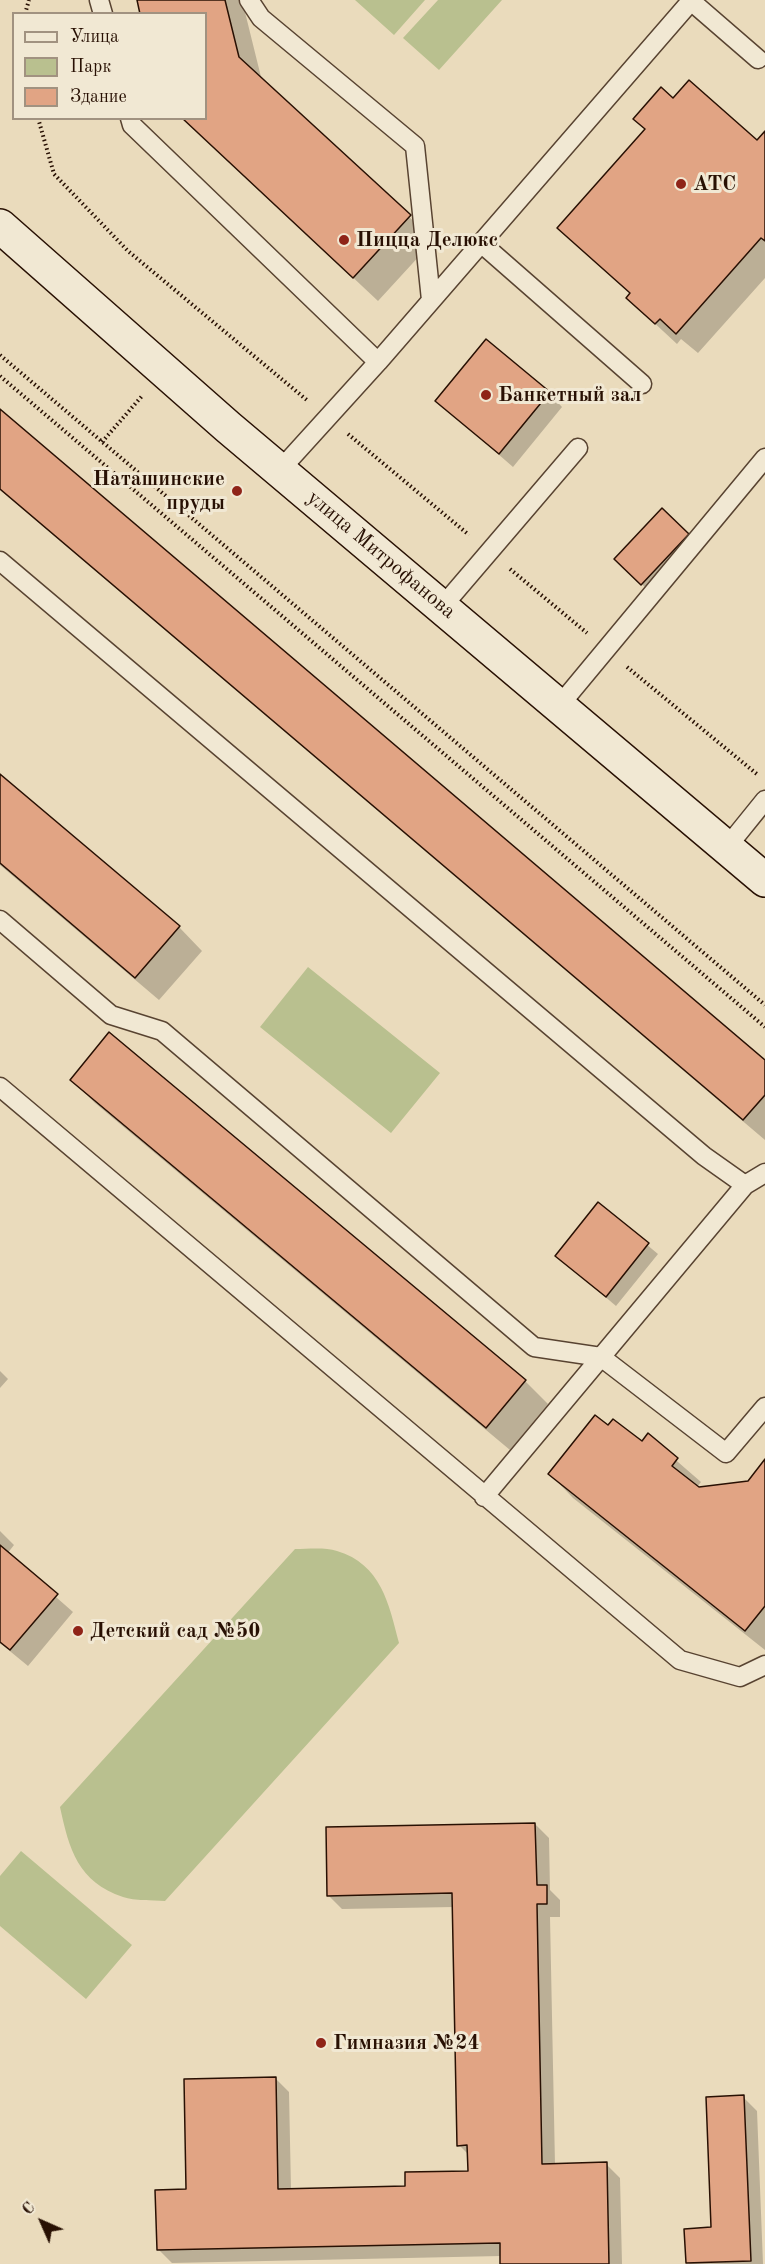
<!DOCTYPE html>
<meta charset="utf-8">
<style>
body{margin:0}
#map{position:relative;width:765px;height:2264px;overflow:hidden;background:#eadbbc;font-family:"Old Standard TT",serif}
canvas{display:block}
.legend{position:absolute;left:12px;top:12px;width:195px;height:108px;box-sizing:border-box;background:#f1e8d3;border:2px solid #a19280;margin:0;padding:8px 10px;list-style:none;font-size:18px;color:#281003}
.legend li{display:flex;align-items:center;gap:12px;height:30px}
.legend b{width:30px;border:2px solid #a19280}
.north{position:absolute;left:12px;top:2192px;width:60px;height:60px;-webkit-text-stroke:4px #f1e8d3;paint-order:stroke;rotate:315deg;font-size:16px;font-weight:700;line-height:24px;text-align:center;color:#281003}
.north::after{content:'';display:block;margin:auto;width:21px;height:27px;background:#281003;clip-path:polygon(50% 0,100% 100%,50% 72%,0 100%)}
</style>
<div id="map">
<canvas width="765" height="2264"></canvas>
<ul class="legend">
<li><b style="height:8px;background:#f1e8d3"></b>Улица</li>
<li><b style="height:16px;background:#b9c08f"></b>Парк</li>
<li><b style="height:16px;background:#e1a484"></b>Здание</li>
</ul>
<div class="north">С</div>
</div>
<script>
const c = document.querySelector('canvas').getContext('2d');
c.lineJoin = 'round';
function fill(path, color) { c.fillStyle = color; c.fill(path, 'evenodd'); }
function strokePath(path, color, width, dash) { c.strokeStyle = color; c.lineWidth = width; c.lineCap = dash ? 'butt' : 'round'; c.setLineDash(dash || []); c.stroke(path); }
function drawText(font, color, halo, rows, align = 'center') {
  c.font = font + ' "Old Standard TT",serif'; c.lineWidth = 6; c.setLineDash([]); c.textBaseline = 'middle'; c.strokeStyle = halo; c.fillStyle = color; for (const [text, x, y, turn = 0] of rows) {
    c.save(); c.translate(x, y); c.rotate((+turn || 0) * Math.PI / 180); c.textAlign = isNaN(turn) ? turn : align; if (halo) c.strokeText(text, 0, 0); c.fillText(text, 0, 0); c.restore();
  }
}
const green = new Path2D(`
 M355 0H425L394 35Z
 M438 0H502L439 70 403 38Z
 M308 967 440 1073 391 1133 260 1027Z
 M295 1549C308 1549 325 1547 337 1551 381 1564 389 1604 399 1643L165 1901C152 1900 135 1901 123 1897 78 1882 69 1849 60 1807Z
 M21 1851 132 1945 86 1999 0 1926V1876Z`);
const shadow = new Path2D(`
 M138 0H242L262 81 434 240 378 301 183 118H206V14Z
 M673 100 758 142 765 134V278L698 353 681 339 677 344 649 318 631 294 559 228Z
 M549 393 562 407 513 467 437 401Z
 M0 411 765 1062V1140L0 490Z
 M662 510 698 544 651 593 616 559Z
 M0 776 179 927 202 951 159 1000 0 865Z
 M72 1080 525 1381 548 1404 510 1450 95 1103Z
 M598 1204 658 1254 616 1306 557 1256Z
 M0 1371 8 1379 0 1388Z
 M609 1428 642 1443 648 1436 701 1482 697 1487 699 1489 748 1482 765 1462V1650L573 1498 550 1474Z
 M0 1531 14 1545 7 1554 73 1612 28 1666 0 1643Z
 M535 1824 549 1838 550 1890 560 1900V1917H550L555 2165 606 2164 620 2178 622 2264H502L501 2256 172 2263 158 2249 187 2190 275 2078 289 2092 291 2190 407 2188 469 2172V2155L459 2145 454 1907 342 1909 329 1896Z
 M743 2097 757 2111 763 2264H689L713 2229Z`);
const building = new Path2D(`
 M137 0H225L239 57 411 215 353 278 182 118H206V14H140Z
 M689 80 757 140 765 131V241L761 238 676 334 660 319 655 324 626 298 630 293 557 228 645 129 633 119 661 87 673 98Z
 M486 339 550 392 499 454 435 401Z
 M0 409 765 1060V1095L743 1120 0 489Z
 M662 508 689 534 641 585 614 559Z
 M0 774 180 926 135 978 0 863Z
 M109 1032 526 1380 486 1428 70 1080Z
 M598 1202 649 1243 606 1297 555 1256Z
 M595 1415 608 1425 613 1419 642 1441 648 1433 678 1458 672 1466 699 1487 748 1481 765 1459V1606L745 1631 548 1474Z
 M0 1545 58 1594 10 1650 0 1642Z
 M535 1823 537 1885H547V1904H537L542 2164 607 2162 609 2264H500V2243L157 2250 155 2190 186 2189 184 2079 276 2077 278 2189 405 2186V2172L468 2171 467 2145 457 2146 452 1893 327 1896 326 1827Z
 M744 2095 751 2261 686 2263 684 2229 711 2227 706 2097Z`);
const path = new Path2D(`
 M25 14 29 0
 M38 118 54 174 128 251 308 401
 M0 355 765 1005
 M0 376 765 1027
 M348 434 469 535
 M102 442 142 396
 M510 569 587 633
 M627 667 758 775`);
const lane = new Path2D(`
 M99 0 103 14
 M249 0 261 18 415 146 431 300
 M130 118 132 125 378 362
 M481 243 642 384
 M280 470 378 362 691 1 758 59
 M0 561 704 1156 745 1185 484 1497
 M442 607 578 448
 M559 706 765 458
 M727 847 765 800
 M0 920 111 1015 162 1031 534 1347 601 1357 726 1453 765 1407
 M0 1087 680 1660 740 1677 765 1665
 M745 1185 765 1173`);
const secondary = new Path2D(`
 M0 226 228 427 765 880`);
const markers = [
 [681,184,6,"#8f2418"],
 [344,240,6,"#8f2418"],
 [486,395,6,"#8f2418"],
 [237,491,6,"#8f2418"],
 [78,1631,6,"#8f2418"],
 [321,2043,6,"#8f2418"]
];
const poiNames = [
 ["АТС",693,184],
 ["Пицца Делюкс",356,240],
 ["Банкетный зал",498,395],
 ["Наташинские",225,479,"right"],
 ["пруды",225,503,"right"],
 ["Детский сад №50",90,1631],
 ["Гимназия №24",333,2043]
];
const streetNames = [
 ["улица Митрофанова",381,555,40]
];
fill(green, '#b9c08f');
fill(shadow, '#0003');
fill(building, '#e1a484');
strokePath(building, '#281003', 1.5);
strokePath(lane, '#584331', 21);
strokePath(secondary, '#281003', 36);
strokePath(path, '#281003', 4, [1.5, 3]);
strokePath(lane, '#f1e8d3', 18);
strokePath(secondary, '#f1e8d3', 33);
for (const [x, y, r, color] of markers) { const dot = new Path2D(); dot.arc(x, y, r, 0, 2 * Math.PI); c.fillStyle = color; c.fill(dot); strokePath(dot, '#f1e8d3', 2); }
drawText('bold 21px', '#281003', '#f1e8d3', poiNames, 'left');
drawText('21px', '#281003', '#f1e8d3', streetNames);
</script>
